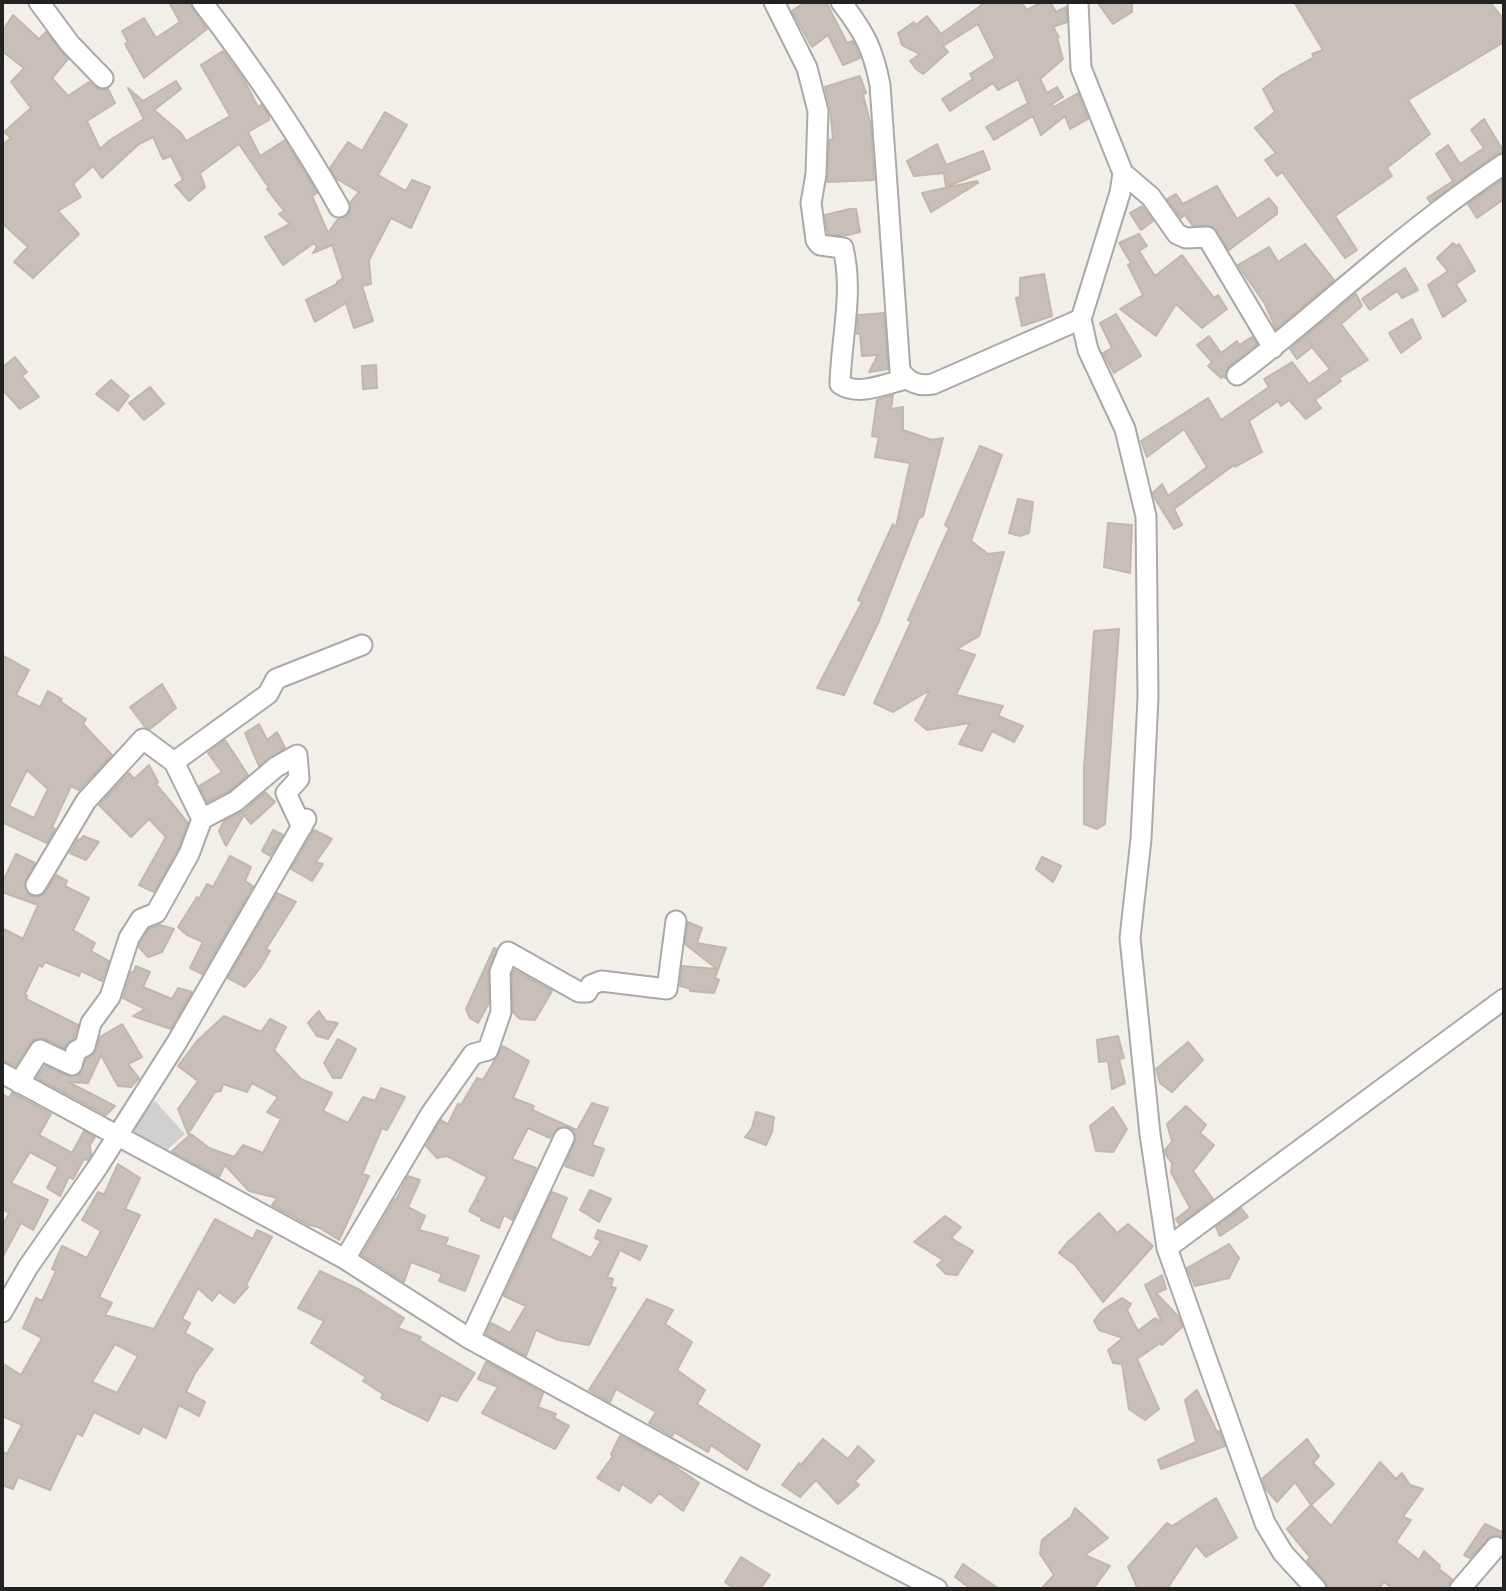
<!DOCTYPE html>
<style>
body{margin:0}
#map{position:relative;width:1506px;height:1591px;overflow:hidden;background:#f2efe9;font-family:"DM Sans",sans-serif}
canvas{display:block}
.frame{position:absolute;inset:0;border:4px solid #222;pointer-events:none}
</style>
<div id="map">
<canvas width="1506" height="1591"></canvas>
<div class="frame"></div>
</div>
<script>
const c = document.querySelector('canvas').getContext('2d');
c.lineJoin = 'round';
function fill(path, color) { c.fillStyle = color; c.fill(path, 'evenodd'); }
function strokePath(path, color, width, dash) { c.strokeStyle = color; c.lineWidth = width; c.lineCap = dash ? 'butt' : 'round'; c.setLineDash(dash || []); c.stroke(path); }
const religious = new Path2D(`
 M155 1101 185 1134 150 1165 126 1128Z`);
const building = new Path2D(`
 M169 2H190L192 9 207 29 144 78 125 44 128 42 122 31 144 18 156 38 180 22Z
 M805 2H826L847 43 853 41 860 58 843 65 828 35 812 47 792 11Z
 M986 2H1021L1027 10 1042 2H1050L1056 12 1066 7 1067 22 1053 27 1059 37 1057 38 1063 59 1040 79 1047 93 1057 87 1063 97 1052 104 1054 107 1078 93 1088 119 1070 129 1065 116 1041 135 1033 116 994 140 986 127 1028 103 1018 79 998 90 993 83 950 111 942 99 973 79 970 74 995 58 978 24 943 46 948 52 923 74 916 69 910 61 920 54 902 45 898 33 914 22 916 25 927 16 941 34Z
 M1097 2H1132V12L1113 24Z
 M1294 2H1490L1504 20V42L1408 100 1430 134 1387 168 1392 176 1335 216 1357 250 1345 258 1282 172 1277 176 1265 160 1276 153 1255 128 1275 112 1263 89 1280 76 1314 57 1312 54 1323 50Z
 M13 15 39 39 46 32 68 59 52 78 68 96 89 82 99 90 108 89 115 103 87 121 100 149 110 140 144 119 128 88 143 101 176 81 181 89 154 110 181 133 186 141 230 116 201 65 223 51 244 80 258 107 261 105 269 116V120L248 132 260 156 285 140 317 193 312 196 328 233 338 219 349 214 350 203 359 192 337 179 330 168 348 142 362 151 385 112 407 125 378 175 406 191 412 180 430 187 411 228 391 218 369 260 371 284 362 286 373 321 354 328 346 303 315 322 306 300 337 284V282L343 278 332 245 313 253 317 247 314 243 283 265 265 237 290 224 279 214 284 211 267 189 269 188 239 144 200 173 205 187 189 201 175 185 183 180 171 156 163 159 153 137 139 144 102 178 93 166 73 184 81 197 58 211 79 234 33 278 14 262 28 247 2 223V145L11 138 4 132 31 108 11 82 24 68 2 51V32Z
 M860 76 866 93 863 94 871 126 874 180 827 182 829 140 833 139 830 108 825 87Z
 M1484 119 1504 152 1497 154 1430 202 1427 198 1453 181 1436 154 1448 145 1460 164 1484 148 1471 130Z
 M937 144 946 165 983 151 990 169 946 187 944 173 914 176 907 161Z
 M1504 179V199L1477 218 1468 204Z
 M977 181 978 183 931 212 922 193Z
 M1217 186 1237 219 1269 198 1277 208V214L1229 250 1213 227 1192 225 1185 215 1181 218 1167 199 1176 194 1183 204Z
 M1142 206 1153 221 1141 230 1130 213Z
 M850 209H856L860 232 843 236 828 234 825 215Z
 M1139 234 1147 246 1139 251 1155 276 1182 255 1214 298 1218 295 1227 309 1202 328 1176 304 1156 336 1120 309 1143 295 1128 265 1131 263 1119 243Z
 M1453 243 1457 246 1459 244 1475 271 1456 284 1466 301 1443 317 1428 285 1448 271 1437 258Z
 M1305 244 1334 280 1276 329 1265 304 1238 265 1269 247 1278 262Z
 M1405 268 1418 290 1402 298 1397 291 1370 310 1362 299Z
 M1044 274 1052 316 1022 326 1016 298 1020 297V278Z
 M1356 294 1362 306 1341 324 1368 360 1339 378 1341 381 1315 400 1321 408 1306 419 1289 400 1281 406 1278 401 1249 421 1262 452 1235 467 1234 465 1174 509 1182 525 1174 529 1155 499 1153 493 1162 484 1168 496 1207 467 1184 429 1147 457 1141 441 1208 398 1221 420 1269 387 1264 379 1292 362 1309 384 1330 369 1312 347 1297 359 1290 349Z
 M884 313 888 369 869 372 878 355 862 356 860 333 857 334 858 315Z
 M1116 314 1141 356 1114 373 1103 353 1112 348 1100 323Z
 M1412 319 1421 338 1401 353 1389 333Z
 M1209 336 1221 353 1237 341 1239 345 1252 337 1257 344 1229 366 1226 371 1225 378 1223 376 1221 378 1208 366 1212 362 1197 345Z
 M15 357 27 372 22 376 39 397 20 409 2 389V368Z
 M376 365 377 388 363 389 362 366Z
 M111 380 129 396 118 411 96 394Z
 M150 387 164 404 144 420 129 403Z
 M893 395 891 409 903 407V430L932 440 943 438 923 516 919 518 879 621 844 695 817 688 862 602 858 600 893 524 896 527 910 463 875 457 879 437 872 436 877 400Z
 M980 446 1002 455 971 541 988 554 1004 552 979 636 957 649 975 655 956 695 1003 706 998 716 1023 726 1014 742 992 731 982 751 959 744 970 723 927 730 915 720 930 690 893 712 874 703 911 622 908 620 949 528 945 525Z
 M1018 499 1033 502 1029 533 1020 536 1009 533Z
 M1108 523 1132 525 1130 573 1104 567Z
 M1119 629 1105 824 1097 829 1084 824V768L1094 631Z
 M2 655 29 670 16 695 40 707 48 691 62 699 60 701 86 719 83 724 112 755 79 790 71 786 52 827 55 829 47 843 2 822ZM27 770 48 789 34 818 9 806Z
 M162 684 176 708 150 729 145 727 130 707Z
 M259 724 267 740 277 732 285 748 259 766 245 733Z
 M225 740 248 775 229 791 207 802 199 786 222 772 208 753Z
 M149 765 158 782 156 784 188 823 178 849 154 892 139 885 166 837 149 819 131 837 99 805 129 773 134 779Z
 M265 792 275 802 251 824 244 815 226 846 219 831 224 821 244 811Z
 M273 830 283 835 270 856 262 851Z
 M314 830 332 839 316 862 323 864 312 881 291 869Z
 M83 836 99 842 86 860 70 853 78 839 80 840Z
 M16 854 35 863 24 884 29 895 35 897 43 895 56 875 67 881 65 886 89 898 73 930 95 943 91 951 109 961 102 981 81 971 79 976 45 962 42 967 39 965 25 994 27 996 26 999 78 1025 74 1038 64 1048 45 1039 33 1040 15 1066 2 1061V928L23 939 38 905 2 892V883Z
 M230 856 251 867 245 881 253 886 202 974 190 968 203 942 187 935 178 927 197 897 199 899 207 884 213 887Z
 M1042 857 1061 866 1053 882 1036 869Z
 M277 893 296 902 266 949 270 951 260 968 245 987 228 978Z
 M688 922 702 928 697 943 726 948 715 978 719 980 714 993 690 991 691 989 680 986 682 966 717 969 685 944Z
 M160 925 174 929 162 952 148 957 139 947 140 943 149 929Z
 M494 948 496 949 488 972 489 1003 478 1023 470 1018 466 1009Z
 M136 966 150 972 143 987 172 999 178 988 192 992 171 1029 133 1016 145 1009 123 998 131 972 133 973Z
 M514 970 552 991 535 1020 520 1019 513 1012 512 974Z
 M319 1011 326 1021 338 1023 328 1039 317 1036 308 1023Z
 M224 1016 261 1032 270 1019 286 1027 274 1050 301 1079 332 1093 323 1111 348 1123 363 1097 375 1101 381 1088 405 1097 387 1130 382 1128 362 1174 369 1176 339 1240 318 1227 309 1225 272 1205 277 1198 249 1191 225 1165 219 1177 172 1151 191 1134 209 1148 234 1157 243 1145 263 1153 281 1119 267 1112 278 1097 252 1083 247 1092 223 1084 221 1091 215 1092 188 1134 178 1109 198 1081 178 1066 197 1041Z
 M122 1024 142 1057 128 1064 139 1078 131 1087 118 1086 101 1055 88 1083 68 1082 115 1106 106 1115 37 1078 45 1066 68 1076 79 1075 86 1059 95 1053 100 1037Z
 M1118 1036 1124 1058 1119 1059 1125 1083 1112 1089 1108 1061 1099 1062 1097 1040Z
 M338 1039 356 1049 341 1078H333L324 1063Z
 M1188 1042 1203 1060 1172 1092 1160 1083 1156 1069Z
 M503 1046 529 1061 513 1098 534 1106 532 1110 577 1130 592 1103 608 1108 592 1145 604 1149 593 1176 565 1166 576 1138 570 1127 558 1128 550 1138 528 1128 512 1159 536 1168 512 1220 504 1215 499 1228 481 1220 482 1218 469 1211 475 1200 479 1202 476 1198 487 1177 447 1156 437 1158 426 1146 441 1120 448 1124 458 1104 461 1105 477 1078 483 1080Z
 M12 1093 51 1114 39 1135 72 1153 84 1131 95 1137 90 1145 91 1155 87 1160 84 1159 73 1179 69 1177 60 1196 47 1188 58 1167 30 1152 11 1183 48 1200 33 1230 21 1223 2 1258V1226L9 1213 2 1209V1094L9 1098Z
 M1186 1106 1206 1125 1200 1133 1214 1145 1193 1171 1213 1199 1179 1224 1176 1219 1190 1208 1171 1172 1172 1163 1166 1155 1165 1150 1172 1142 1167 1124Z
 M1113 1107 1127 1129 1113 1152 1096 1151 1090 1126Z
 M756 1112 774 1117 772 1132 766 1145 745 1137 752 1128Z
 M118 1164 140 1178 125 1209 140 1215 99 1297 112 1303 105 1315 154 1329 215 1219 253 1239 257 1230 272 1237 246 1285 248 1287 234 1303 219 1292 212 1301 198 1288 182 1319 190 1323 185 1333 213 1349 195 1373 186 1392 205 1402 199 1416 179 1405 166 1438 143 1426 139 1434 94 1412 82 1436 77 1433 50 1490 18 1477 13 1489 2 1485V1451L7 1454 22 1425 2 1416V1363L21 1375 42 1338 23 1328 36 1298 42 1301 56 1271 52 1269 62 1246 87 1258 101 1231 82 1220 98 1192 104 1195ZM115 1344 138 1356 117 1393 92 1382Z
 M408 1176 420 1180 408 1207 425 1216 419 1230 448 1238 445 1245 479 1256 465 1291 439 1281 442 1274 411 1262 404 1282 362 1255 395 1199 396 1200Z
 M590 1190 611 1199 599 1222 580 1210Z
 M552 1192 567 1198 550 1238 591 1258 601 1241 595 1238 598 1230 647 1246 640 1260 620 1250 607 1277 613 1279 611 1287 616 1288 589 1345 558 1340 536 1330 526 1356 486 1334 491 1323 510 1333 526 1306 504 1296Z
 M1241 1208 1248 1217 1220 1236 1216 1227Z
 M1099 1213 1117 1233 1128 1224 1153 1246 1103 1302 1075 1265 1059 1253 1068 1242Z
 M945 1216 961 1227 951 1238 973 1251 957 1275 946 1274 937 1265 943 1260 914 1242Z
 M1229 1244 1239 1258 1229 1278 1195 1286 1187 1268Z
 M320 1271 360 1290 404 1318 398 1328 421 1337 419 1340 475 1373 457 1401 441 1395 428 1421 381 1398 383 1394 363 1381 366 1377 311 1343 324 1321 298 1308Z
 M1162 1275 1166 1289 1156 1293 1179 1317 1182 1327 1162 1345 1160 1343 1137 1359 1159 1409 1145 1420 1129 1409 1122 1364 1113 1363 1108 1350 1123 1338 1099 1330 1094 1321 1103 1310 1122 1298 1131 1304 1127 1310 1138 1331 1155 1318 1162 1322 1145 1285Z
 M647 1299 673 1310 665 1324 692 1342 677 1370 705 1390 697 1404 760 1445 747 1470 711 1445 708 1452 674 1432 672 1436 649 1423 656 1412 616 1389 610 1402 589 1390Z
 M486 1362 543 1393 538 1407 556 1414 554 1418 569 1426 555 1449 482 1413 498 1387 478 1379Z
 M1197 1390 1217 1432 1219 1431 1225 1446 1161 1469 1158 1460 1196 1442 1185 1400Z
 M620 1436 669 1462 699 1483 683 1511 659 1493 651 1503 622 1484 619 1491 597 1478 613 1456 611 1454Z
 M823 1439 848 1459 858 1446 874 1461 855 1481 859 1485 838 1504 816 1480 800 1497 782 1485 799 1463 801 1465Z
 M1307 1439 1319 1456 1313 1463 1334 1484 1311 1505 1295 1482 1277 1502 1266 1489 1262 1479Z
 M1380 1462 1396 1479 1402 1473 1410 1485 1423 1489 1403 1517 1411 1520 1396 1542 1419 1560 1424 1551 1440 1566 1439 1569 1452 1579 1446 1589H1393L1384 1582 1378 1589H1328L1325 1581 1307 1561 1310 1557 1287 1529 1311 1505 1331 1526Z
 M1216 1498 1237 1538 1206 1557 1196 1545 1167 1589H1138L1128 1567 1167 1523 1172 1526Z
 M1075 1508 1108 1538 1085 1555 1110 1566 1093 1589H1041L1054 1575 1040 1554 1042 1540 1071 1517Z
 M1485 1524 1504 1533V1538L1498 1535 1491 1536 1470 1558 1464 1555Z
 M741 1557 770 1575 760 1589H734L725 1582Z
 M963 1564 999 1589H971L955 1577Z`);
const minor = new Path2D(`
 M39 2 70 44 103 78
 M202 2C252 67 299 136 339 207
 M774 2 807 68 818 111 816 174 811 203 816 240 820 245 843 248C854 293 841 339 840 384 858 397 888 383 906 379
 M841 2C864 32 873 48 880 85L900 371C909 382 918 387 933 384L1081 319
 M1078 2 1081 68 1123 173 1120 193 1081 319 1088 350 1125 429 1146 516 1148 698 1141 839 1130 938 1150 1134 1167 1248 1265 1523 1283 1553 1316 1589
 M1123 173 1151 197 1177 234 1186 238 1207 237 1273 348
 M1237 375C1284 340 1326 302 1371 265 1414 229 1458 195 1504 164
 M202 819 174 762 268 694 276 679 362 645
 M36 885 86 801 143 739 174 762
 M2 1073 345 1259 470 1339 757 1497 937 1589
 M19 1083 40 1050 72 1065 76 1051 85 1046 91 1023 110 997 129 938 141 919 156 913 189 854 202 819 236 801 276 767 297 755 299 779 286 793 302 827
 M1167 1248 1504 999
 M345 1259 430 1115 473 1054 488 1050 501 1012 500 972 508 952 579 992H587L591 985 601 981 667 989 676 921
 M2 1312 28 1267 97 1168 177 1042 306 819
 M470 1339 564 1138
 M1460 1589 1496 1547`);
fill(religious, '#d0d0d0');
fill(building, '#c7bfb8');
strokePath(building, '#c4b6ab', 2);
strokePath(minor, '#a9a9a9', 23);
strokePath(minor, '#fff', 19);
</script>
